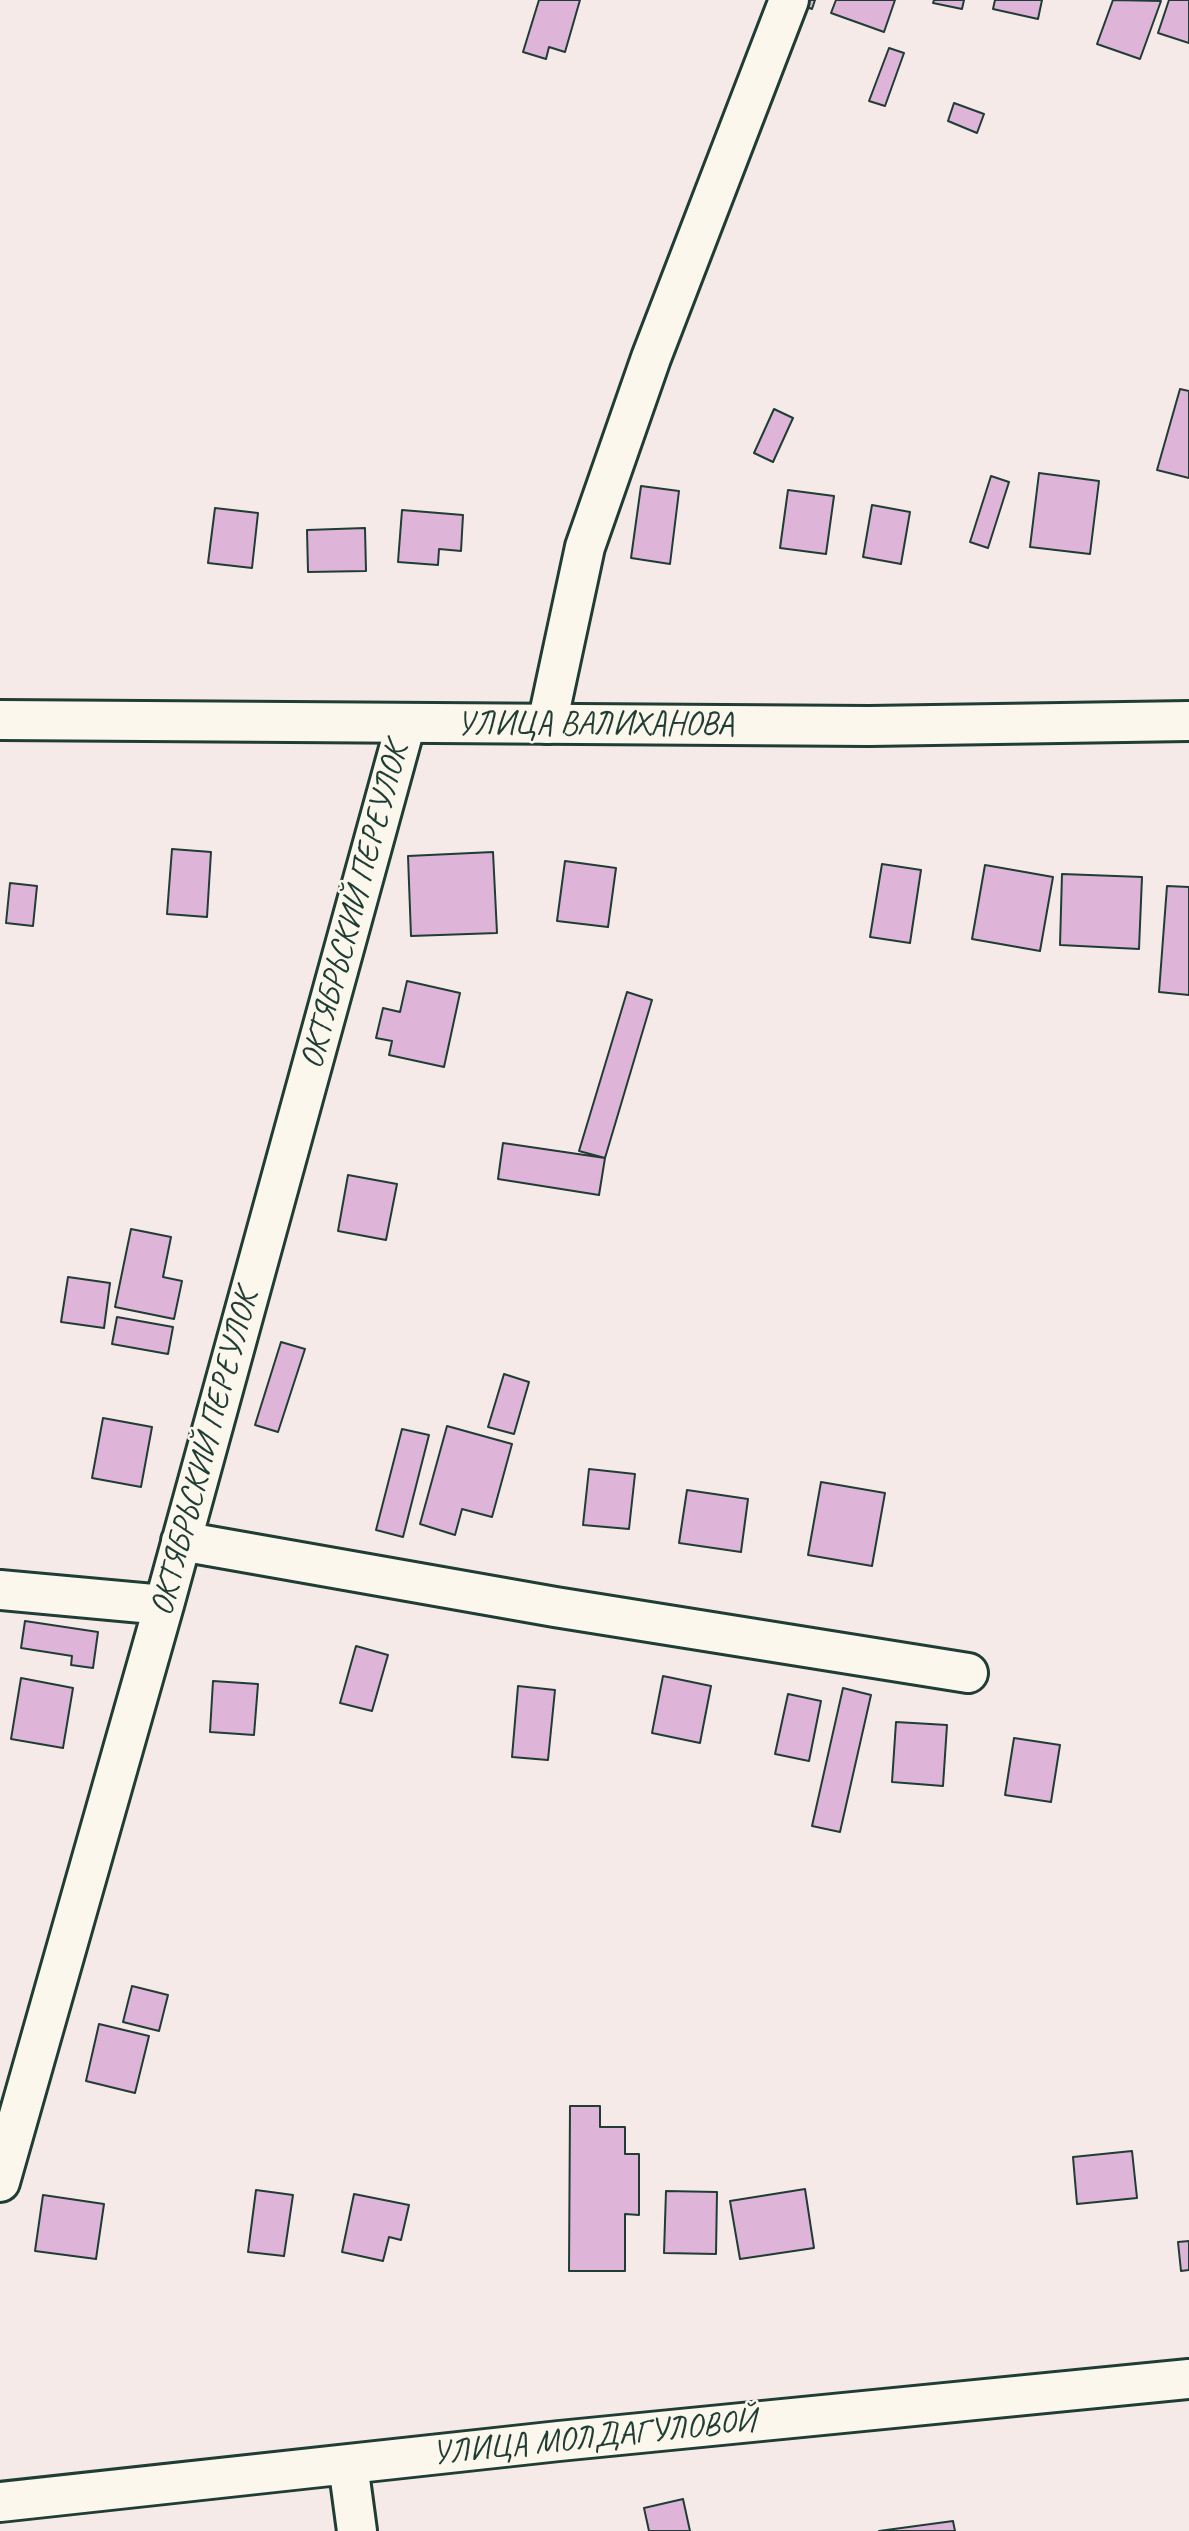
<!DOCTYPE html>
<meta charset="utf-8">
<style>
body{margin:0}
canvas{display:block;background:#f5eae8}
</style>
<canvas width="1189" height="2531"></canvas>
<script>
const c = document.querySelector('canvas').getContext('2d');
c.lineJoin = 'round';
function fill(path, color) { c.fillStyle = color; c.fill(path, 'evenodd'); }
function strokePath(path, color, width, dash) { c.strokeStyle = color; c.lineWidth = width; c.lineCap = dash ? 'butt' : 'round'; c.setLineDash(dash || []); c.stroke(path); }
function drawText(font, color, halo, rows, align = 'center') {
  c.font = font + ' Caveat,sans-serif'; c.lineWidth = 5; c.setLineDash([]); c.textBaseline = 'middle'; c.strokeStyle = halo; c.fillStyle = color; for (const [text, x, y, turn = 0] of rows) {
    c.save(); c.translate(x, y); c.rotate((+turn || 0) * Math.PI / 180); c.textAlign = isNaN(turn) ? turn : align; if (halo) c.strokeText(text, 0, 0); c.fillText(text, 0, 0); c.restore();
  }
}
const building = new Path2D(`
 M539 0H580L565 52 549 47 546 59 523 52Z
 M799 0H815L812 9 797 3Z
 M836 0H895L884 32 831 13Z
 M934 0H964L962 9 933 3Z
 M995 0H1042L1038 19 993 9Z
 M1113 0 1161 1 1140 59 1097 44Z
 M1169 0H1189V43L1158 33Z
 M889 48 904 53 885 106 869 101Z
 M954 103 984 114 977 133 948 121Z
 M1180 389 1189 391V478L1157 470Z
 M774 409 793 418 773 462 754 453Z
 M1039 473 1099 481 1090 554 1030 547Z
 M991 476 1009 482 988 548 970 542Z
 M641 486 679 491 670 564 631 558Z
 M788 490 834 496 826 554 780 548Z
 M872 505 910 512 901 564 863 557Z
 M215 508 258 513 252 568 208 563Z
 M402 510 463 515 461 551 439 549 438 565 398 562Z
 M365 528 366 571 308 572 307 530Z
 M172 849 211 852 207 917 167 914Z
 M493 852 497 933 411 936 408 856Z
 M565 861 616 868 608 927 557 921Z
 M882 864 921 870 910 943 870 937Z
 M985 865 1053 877 1040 951 972 939Z
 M1062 874 1142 877 1139 949 1060 945Z
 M10 883 37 886 33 926 6 923Z
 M1167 886 1189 887V995L1159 992Z
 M407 981 460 993 444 1067 389 1055 392 1041 376 1038 383 1008 400 1012Z
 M627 992 652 1000 605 1158 579 1151Z
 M503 1143 605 1158 599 1195 498 1179Z
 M348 1175 397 1184 386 1240 338 1231Z
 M131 1229 171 1237 163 1277 182 1281 174 1319 115 1307Z
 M68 1277 110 1283 104 1328 61 1322Z
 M117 1317 173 1327 168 1354 112 1344Z
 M281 1342 305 1349 278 1432 255 1425Z
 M504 1374 529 1382 514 1434 488 1427Z
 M103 1418 152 1427 141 1487 92 1478Z
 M447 1426 512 1444 492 1517 462 1509 455 1535 420 1524Z
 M402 1429 429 1435 403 1537 376 1530Z
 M589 1469 635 1474 629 1529 583 1525Z
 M821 1482 885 1493 872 1566 808 1555Z
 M687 1490 748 1499 741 1552 679 1543Z
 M25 1621 98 1632 93 1668 71 1665 72 1656 21 1648Z
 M356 1646 388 1655 372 1711 340 1703Z
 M663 1676 711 1686 700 1743 652 1733Z
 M21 1678 73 1688 63 1748 11 1739Z
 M213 1681 258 1684 254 1735 210 1732Z
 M518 1686 555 1690 548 1760 512 1757Z
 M843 1688 871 1695 840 1832 812 1826Z
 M788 1694 821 1701 809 1761 775 1754Z
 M896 1722 947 1725 943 1786 892 1782Z
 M1014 1738 1060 1745 1051 1802 1005 1795Z
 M132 1986 168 1995 159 2031 123 2022Z
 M99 2024 149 2036 135 2093 86 2081Z
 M570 2106H600V2127H625V2154H639V2215L625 2214V2271H569Z
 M1132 2151 1137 2198 1077 2204 1073 2157Z
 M805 2189 814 2248 740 2259 730 2201Z
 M256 2190 293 2195 284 2256 248 2252Z
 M666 2191 717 2192 716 2254 664 2253Z
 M354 2194 409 2205 401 2240 389 2237 383 2261 342 2252Z
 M43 2195 104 2204 96 2259 35 2251Z
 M1189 2241V2270L1181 2271 1178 2242Z
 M683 2499 690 2531H649L644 2508Z
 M953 2521 955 2531H879Z`);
const minor = new Path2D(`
 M547 724 585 547 651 358 789 0
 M181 1541 555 1607 968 1673
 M0 1590 164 1605
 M0 2182 164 1605 406 723
 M348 2464 357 2531
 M0 2502 559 2441 1189 2379`);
const major = new Path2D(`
 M0 720 869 726 1189 721`);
const streetNames = [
 ["УЛИЦА ВАЛИХАНОВА",595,725],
 ["ОКТЯБРЬСКИЙ ПЕРЕУЛОК",355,906,-75],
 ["ОКТЯБРЬСКИЙ ПЕРЕУЛОК",205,1453,-75],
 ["УЛИЦА МОЛДАГУЛОВОЙ",594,2438,-6]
];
fill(building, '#dfb4d9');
strokePath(building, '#1f3d34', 2);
strokePath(minor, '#1f3d34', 44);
strokePath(major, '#1f3d34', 44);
strokePath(minor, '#fbf7ec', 38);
strokePath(major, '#fbf7ec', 38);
drawText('33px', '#1f3d34', '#fbf7ec', streetNames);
</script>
